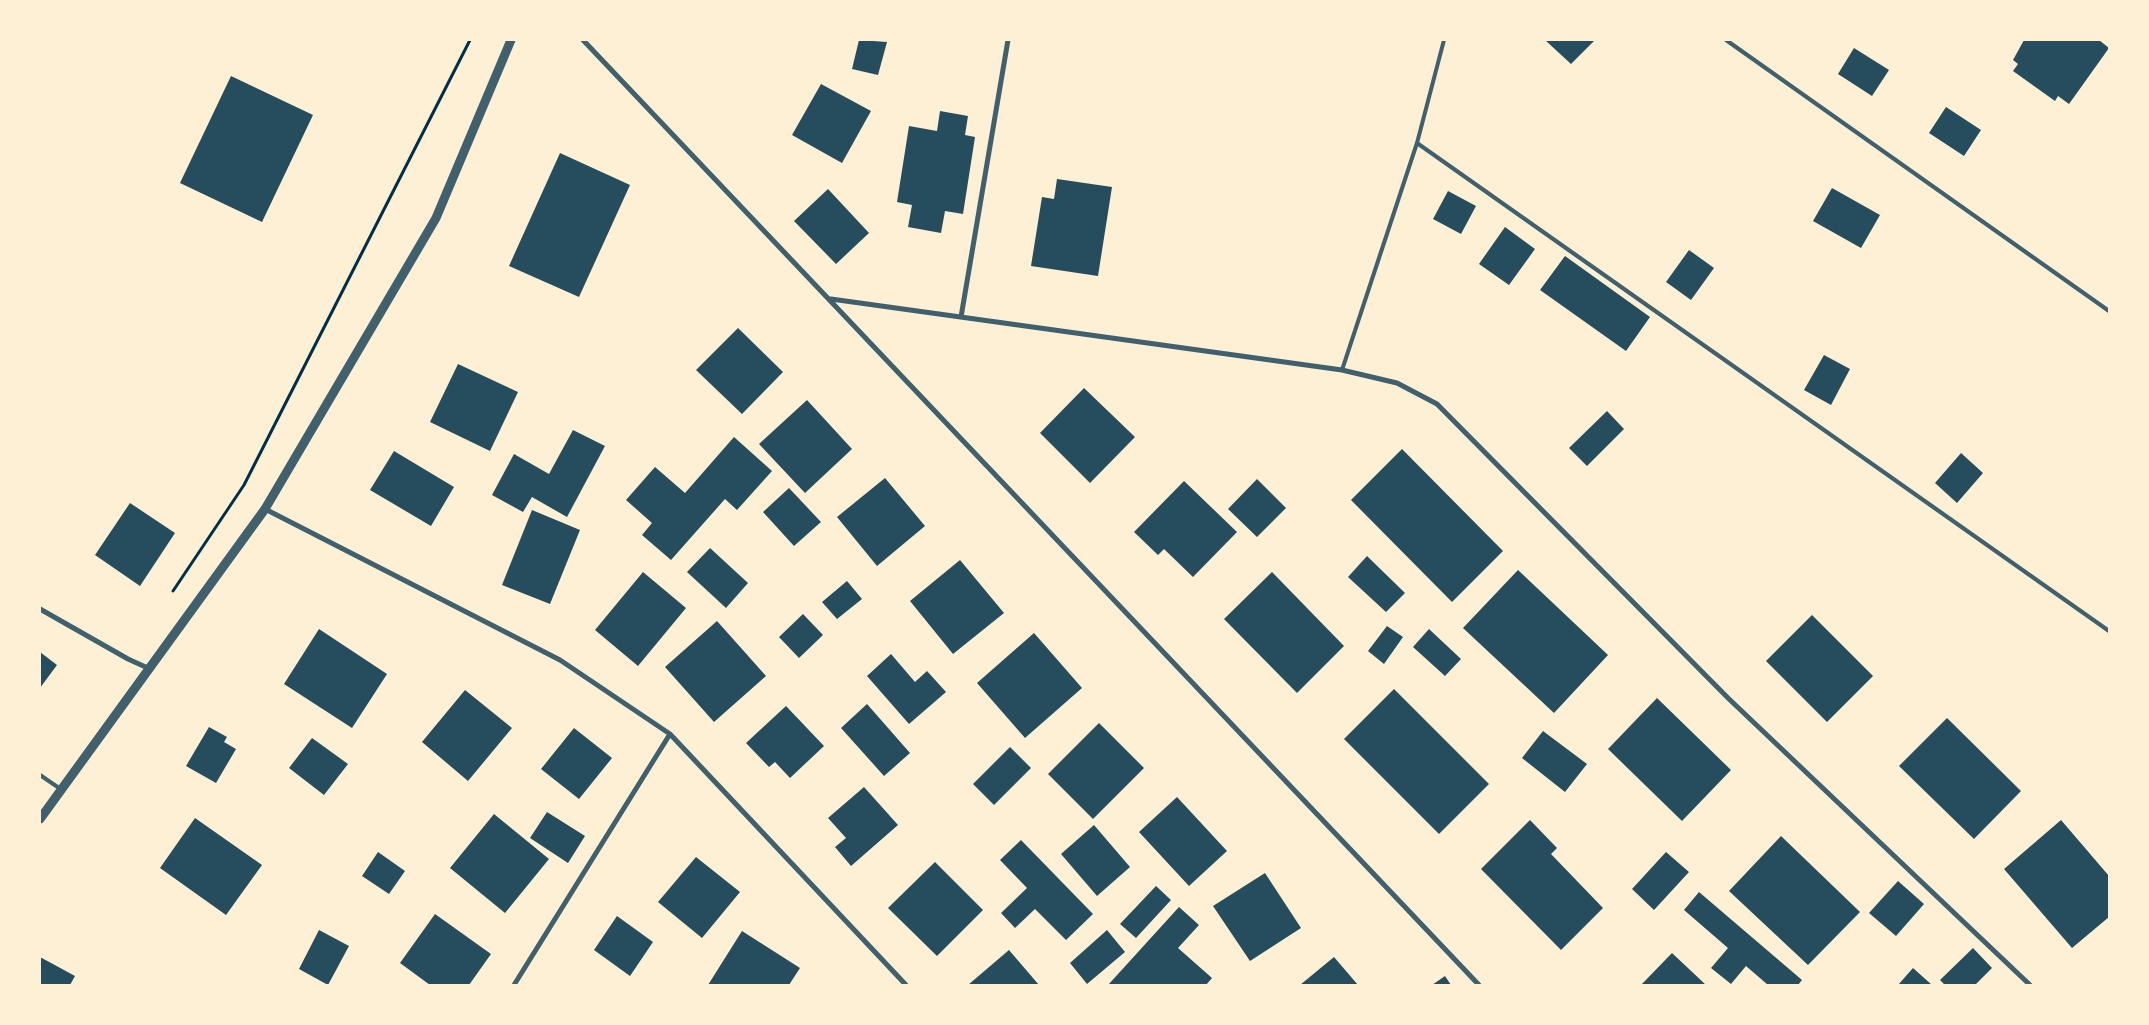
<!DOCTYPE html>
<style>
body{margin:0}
#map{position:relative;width:2149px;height:1025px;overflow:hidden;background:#fdf0d5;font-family:Rubik,sans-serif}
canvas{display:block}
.frame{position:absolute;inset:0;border:41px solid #fdf0d5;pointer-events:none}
</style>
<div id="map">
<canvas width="2149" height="1025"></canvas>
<div class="frame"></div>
</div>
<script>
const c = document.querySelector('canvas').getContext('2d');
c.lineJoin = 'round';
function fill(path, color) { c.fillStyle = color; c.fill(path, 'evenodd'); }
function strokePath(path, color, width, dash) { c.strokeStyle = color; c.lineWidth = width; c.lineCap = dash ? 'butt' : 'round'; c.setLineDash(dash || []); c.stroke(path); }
const building = new Path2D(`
 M859 40 887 42 878 75 852 69Z
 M1545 40H1595L1571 64Z
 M2024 40H2099L2109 48 2069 104 2058 96 2055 101 2013 71 2018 64 2013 60Z
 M1854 48 1889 70 1872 96 1838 74Z
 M231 76 313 115 262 222 180 183Z
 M821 84 871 111 842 163 792 135Z
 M1946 107 1981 130 1964 156 1929 133Z
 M940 111 968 116 965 135 975 137 963 214 945 211 941 233 908 227 912 205 897 202 909 126 937 131Z
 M560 153 630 185 579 297 509 266Z
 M1057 179 1112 187 1098 276 1031 266 1042 197 1054 199Z
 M1832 188 1880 215 1861 248 1813 221Z
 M828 189 869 233 836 264 794 221Z
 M1448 191 1476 206 1461 234 1433 219Z
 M1505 227 1535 249 1509 285 1479 264Z
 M1689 250 1714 268 1691 300 1666 282Z
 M1565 256 1650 317 1626 351 1540 290Z
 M738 328 783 372 742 414 696 370Z
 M1824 355 1850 369 1831 405 1804 390Z
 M458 364 518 392 490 451 430 422Z
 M1084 388 1135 437 1090 483 1040 433Z
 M807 400 852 449 805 493 759 444Z
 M1607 411 1624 429 1587 466 1569 448Z
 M573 430 605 446 567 517 532 497 523 512 492 495 514 454 549 474Z
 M734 437 772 471 737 510 725 499 671 560 642 535 652 523 626 500 655 467 685 493Z
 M1402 449 1503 551 1452 602 1351 500Z
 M394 451 454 487 431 526 370 490Z
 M1961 453 1983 473 1957 503 1935 483Z
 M885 478 925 526 877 566 837 517Z
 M1257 479 1286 508 1257 537 1228 509Z
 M1184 481 1237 532 1193 577 1164 549 1158 555 1134 532Z
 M789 488 821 522 794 546 763 512Z
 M130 503 175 533 140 586 95 555Z
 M532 510 580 530 550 604 502 585Z
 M710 548 748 583 726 608 687 572Z
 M1367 556 1405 593 1386 612 1348 577Z
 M960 560 1004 613 953 654 910 601Z
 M1518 570 1608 655 1554 713 1463 628Z
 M643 572 686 608 638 666 595 630Z
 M1272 572 1344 646 1297 693 1224 619Z
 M847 581 862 599 837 619 822 602Z
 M803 614 823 635 799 658 779 637Z
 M1812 615 1873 676 1827 722 1766 661Z
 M717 621 766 676 714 722 665 667Z
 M1387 626 1403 637 1384 664 1368 651Z
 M319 629 387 674 352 728 284 684Z
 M1429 629 1461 659 1445 676 1413 647Z
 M1034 633 1082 688 1025 738 977 683Z
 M40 652 57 665 40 688Z
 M891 654 915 682 927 671 946 692 909 724 867 676Z
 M1394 689 1489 784 1439 834 1344 739Z
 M465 690 512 728 468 781 422 742Z
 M1657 698 1731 770 1682 821 1608 749Z
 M867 704 910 753 884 776 841 728Z
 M786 706 824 746 790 778 775 762 769 767 746 743Z
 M1947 718 2021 791 1974 839 1899 766Z
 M1099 723 1144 768 1093 819 1048 774Z
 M209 727 227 737 224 742 236 749 216 783 186 766Z
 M574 728 612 758 579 799 541 769Z
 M1543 731 1587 764 1565 792 1522 758Z
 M312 738 348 764 324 795 289 768Z
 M1010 747 1031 768 994 805 973 784Z
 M864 787 898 825 851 866 835 847 846 838 828 818Z
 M1177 797 1227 851 1189 886 1139 832Z
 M547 812 585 836 568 863 530 838Z
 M494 814 549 859 505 913 450 868Z
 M195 818 262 865 226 915 160 868Z
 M1530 820 1557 848 1551 854 1603 908 1561 950 1481 869Z
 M2061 820 2109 876V917L2072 948 2004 869Z
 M1094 825 1130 867 1097 896 1061 854Z
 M1781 836 1860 912 1808 965 1729 891Z
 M1021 840 1093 914 1066 940 1035 909 1015 928 1001 913 1027 888 1000 860Z
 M378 852 405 871 389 894 362 876Z
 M1666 852 1689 872 1654 910 1632 889Z
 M696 857 740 892 702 938 658 902Z
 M935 862 983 910 937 956 888 908Z
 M1265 873 1301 928 1250 961 1213 906Z
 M1898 881 1924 904 1896 936 1869 913Z
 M1156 886 1171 900 1136 938 1120 924Z
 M1699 892 1802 980 1798 985H1768L1746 966 1731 984 1711 968 1728 948 1684 910Z
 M1179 907 1199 925 1178 948 1212 978 1206 985H1108Z
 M435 914 491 954 469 985H430L400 963Z
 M617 916 653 942 630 976 594 950Z
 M319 930 349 946 328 985 299 969Z
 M1107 930 1125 952 1087 984 1070 963Z
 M742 931 800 968 789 985H708Z
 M1973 948 1992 968 1975 985H1945L1940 980Z
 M1009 950 1039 985H968Z
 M1672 953 1706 985H1641Z
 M40 957 75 976 70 985H40Z
 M1334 957 1358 985H1300Z
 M1913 968 1932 985H1898Z
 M1445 976 1451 985H1432Z`);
const path = new Path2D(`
 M173 591 244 485 470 40`);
const service = new Path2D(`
 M1726 40 2109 311
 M1417 143 2109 631
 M1342 370 1417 143 1444 40
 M40 775 62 790`);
const minor = new Path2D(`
 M583 40 1479 985
 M831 299 1342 370 1397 383 1437 404 1728 698 2030 985
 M961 317 1008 40
 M265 509 560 660 670 734 906 985
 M40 609 128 659 150 669
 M514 985 670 734`);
const tertiary = new Path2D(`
 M40 819 265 509 436 218 511 40`);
fill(building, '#264d5e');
strokePath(path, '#003049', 3);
strokePath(service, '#3f606c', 4);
strokePath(minor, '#3f606c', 5);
strokePath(tertiary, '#3f606c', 9);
</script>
